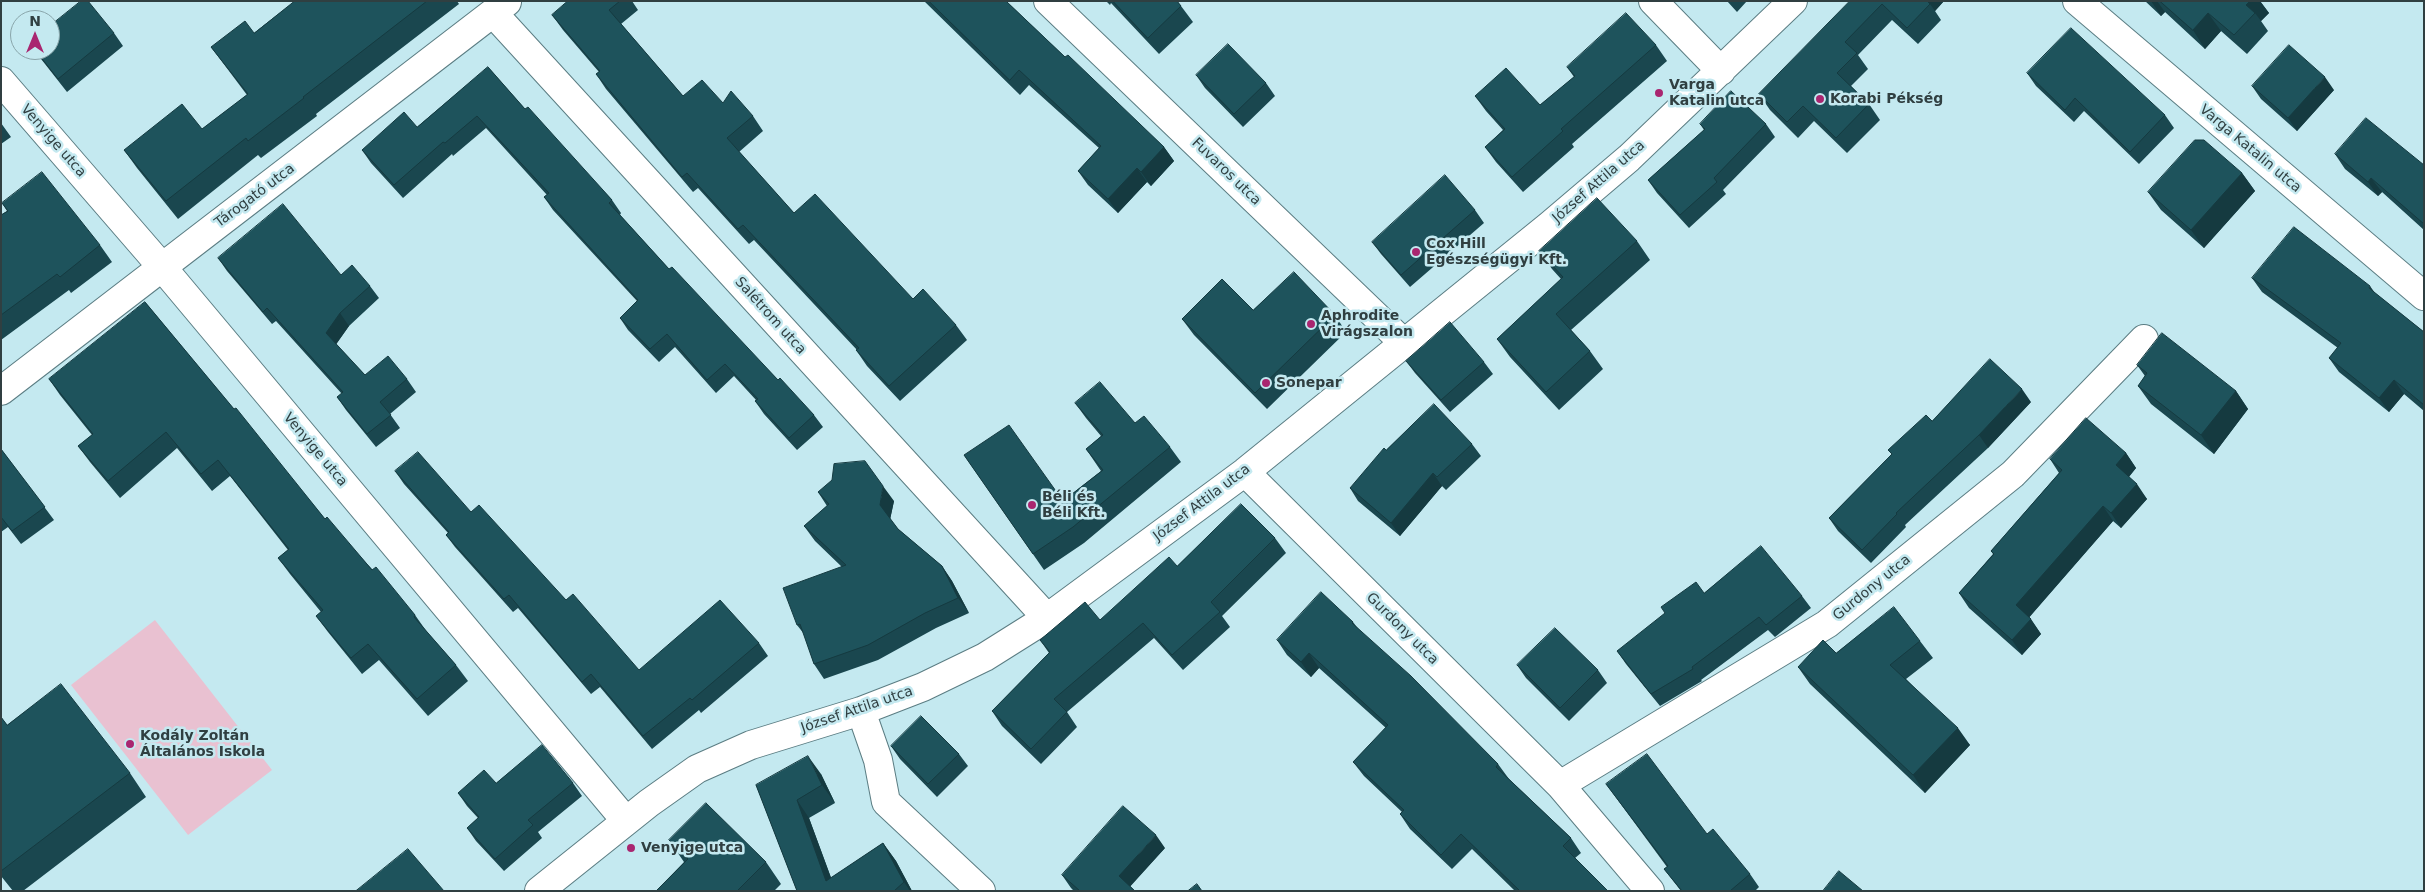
<!DOCTYPE html>
<meta charset="utf-8">
<style>
body{margin:0}
#map{position:relative;width:2425px;height:892px;overflow:hidden;background:#c4e9f0;font-family:"DejaVu Sans",sans-serif}
canvas{display:block}
.frame{position:absolute;inset:0;border:2px solid #303f41;pointer-events:none}
.north{position:absolute;left:10px;top:10px;width:50px;height:50px;box-sizing:border-box;background:#c4e9f0;border:1px solid #89a5aa;border-radius:50%;rotate:0deg;font-size:14px;font-weight:700;line-height:20px;text-align:center;color:#303f41}
.north::after{content:'';display:block;margin:auto;width:18px;height:22px;background:#a92670;clip-path:polygon(50% 0,100% 100%,50% 72%,0 100%)}
</style>
<div id="map">
<canvas width="2425" height="892"></canvas>
<div class="frame"></div>
<div class="north">N</div>
</div>
<script>
const c = document.querySelector('canvas').getContext('2d');
c.lineJoin = 'round';
function fill(path, color) { c.fillStyle = color; c.fill(path, 'evenodd'); }
function strokePath(path, color, width, dash) { c.strokeStyle = color; c.lineWidth = width; c.lineCap = dash ? 'butt' : 'round'; c.setLineDash(dash || []); c.stroke(path); }
function drawText(font, color, halo, rows, align = 'center') {
  c.font = font + ' "DejaVu Sans",sans-serif'; c.lineWidth = 5; c.setLineDash([]); c.textBaseline = 'middle'; c.strokeStyle = halo; c.fillStyle = color; for (const [text, x, y, turn = 0] of rows) {
    c.save(); c.translate(x, y); c.rotate((+turn || 0) * Math.PI / 180); c.textAlign = isNaN(turn) ? turn : align; if (halo) c.strokeText(text, 0, 0); c.fillText(text, 0, 0); c.restore();
  }
}
const green = new Path2D(`
 M155 620 272 770 188 835 71 685Z`);
const minor = new Path2D(`
 M1048 1 1404 343
 M1653 1 1721 71
 M2077 1 2424 296
 M494 14 1047 618
 M1 81 162 267 626 821
 M1 391 507 2
 M1245 472 1560 785 1650 891
 M861 711 878 760 886 802 981 891
 M1560 785 1827 624 2013 474 2144 339
 M539 891 649 803 697 769 751 745 861 711 923 687 985 657 1047 618 1245 472 1549 226 1629 158 1793 1`);
const wall = new Path2D(`
 M295 1H457L459 4 316 114 317 116 261 158 258 155 178 219 137 168 124 150 202 129 247 95 211 47 254 33Z
 M568 1H632L638 10 621 24 683 96 723 103 753 116 763 131 739 152 794 213 913 299 956 325 967 340 900 401 867 366 856 350H857L754 240 749 244 698 188 693 192 606 89 596 74 599 72 563 30 552 15Z
 M924 1H1006L1065 57 1164 147 1174 161 1151 186 1147 182 1118 213 1088 185 1078 171 1099 148 1029 85 1020 95Z
 M1106 1H1177L1181 6 1193 22 1159 54 1111 3 1110 5Z
 M1727 1H1747L1737 12Z
 M1850 1H1944L1935 11 1941 20 1918 44 1892 20 1858 55 1868 69 1851 86 1869 104 1880 120 1847 153 1814 121 1798 138 1770 110 1759 94Z
 M2145 1H2260L2269 13 2261 21 2268 31 2247 54 2221 31 2205 49 2165 12 2161 16Z
 M114 33 123 46 67 92 34 50H50Z
 M1656 45 1667 61 1572 144 1574 147 1523 192 1496 162 1485 147 1503 130 1486 111 1475 96 1540 105 1574 77 1567 67Z
 M488 67 525 109 612 200 621 213 620 215 669 269 778 380 814 415 823 427 797 450 764 414 755 401 756 400 734 376 716 393 675 347 659 362 628 330 620 318 637 301 553 210 544 197 547 195 486 128 453 156 452 154 403 198 371 163 362 150 417 127Z
 M2027 73 2165 115 2174 128 2139 164 2084 111 2074 122 2036 86Z
 M1196 75 1266 83 1275 96 1243 127 1205 88Z
 M2252 86 2334 90 2297 131 2261 99Z
 M1 123 11 137 1 144Z
 M1700 124H1766L1775 137 1723 190 1726 194 1689 228 1657 193 1648 180 1704 130Z
 M2335 154 2424 165V230L2382 192 2378 196 2345 169Z
 M2242 173 2255 191 2204 248 2161 210 2148 192Z
 M2 203 100 245 112 262 71 293 69 290 1 340V215L7 211Z
 M1475 210 1484 223 1410 287 1381 254 1372 242Z
 M1637 241 1650 260 1571 330 1590 351 1603 369 1559 410 1510 357 1497 339 1561 279 1552 269 1539 251Z
 M218 258 341 275 370 286 379 298 349 326 336 344 365 375 407 379 416 392 390 414 400 428 376 447 346 410 337 397 342 394 276 321 272 324 227 271Z
 M2252 278 2376 294 2424 332V411L2404 394 2389 412 2339 372 2329 358 2338 348 2262 292Z
 M145 302 325 519 415 615 427 632 456 665 468 681 428 716 379 660 362 674 328 632 316 616 321 612 290 574 278 558 288 550 230 476 212 491 177 448 120 498 90 462 78 446 92 435 60 395 49 379Z
 M1253 310 1335 315 1346 332 1267 409 1194 335 1182 319Z
 M1406 361 1484 362 1493 374 1450 412 1415 373Z
 M2137 365 2236 391 2248 409 2214 454 2151 404 2138 386 2145 376Z
 M2031 402 1988 448 1905 525 1906 527 1871 563 1838 531 1829 518 1892 454 1888 450 1932 421Z
 M1075 403 1135 423 1170 447 1181 462 1084 543 1044 570 964 455 1063 501 1101 471 1086 449 1101 436 1086 418Z
 M1472 444 1481 456 1446 490 1442 486 1400 536 1358 501 1350 488Z
 M1 449 54 520 21 544 8 527 1 532Z
 M2126 453 2136 468 2129 477 2147 499 2121 528 2113 521 2029 617 2041 634 2022 655 1969 608 1959 593 1993 554 1991 551 2059 473 2050 459Z
 M395 471 471 512 566 600 639 670 759 643 768 656 701 713 699 710 652 749 600 687 591 694 518 608 513 612 455 547 446 535 448 533 404 484Z
 M818 492 894 501 890 519 898 529 942 566 952 581 969 613 936 628 878 660 824 679 814 664 804 634 797 625 842 567 815 541 804 526 827 506Z
 M1275 538 1286 553 1222 616 1230 627 1183 670 1154 638 1067 712 1077 727 1041 764 1002 726 992 711 1049 653 1040 640 1100 620 1177 566Z
 M1704 593 1802 596 1811 608 1775 637 1768 630 1701 680 1702 681 1660 706 1626 664 1617 651Z
 M1353 622 1359 630 1498 764 1509 779 1571 838 1581 853 1575 858 1608 891H1515L1472 849 1452 869 1410 829 1400 814 1402 812 1364 776 1353 762 1386 728 1319 668 1311 677 1287 655 1277 640Z
 M1920 641 1933 658 1906 679 1970 745 1925 793 1810 684 1798 667 1836 653Z
 M1517 665 1598 670 1607 683 1569 721 1526 678Z
 M1 717 7 725 130 773 146 797 23 891H13L1 876Z
 M891 746 959 754 968 766 937 797 900 759Z
 M821 774 835 803 809 818 831 878 883 843 896 861 912 891H797L756 785Z
 M573 783 582 796 538 832 542 838 504 871 476 841 467 828 478 818 467 806 458 793Z
 M1606 784 1707 834 1750 874 1759 887 1755 891H1681L1664 869 1667 867Z
 M669 840 766 862 781 884 774 891H656L684 862Z
 M1165 848 1130 886 1135 891H1074L1071 888 1062 875Z`);
const shadedWall = new Path2D(`
 M1926 1H1944L1935 11 1930 4Z
 M2151 1H2157L2165 12 2161 16Z
 M2250 1H2260L2269 13 2261 21 2255 13 2246 5Z
 M2208 13 2221 31 2205 49 2193 30Z
 M2325 77 2334 90 2297 131 2288 118Z
 M1164 147 1174 161 1151 186 1141 172Z
 M1137 168 1147 182 1118 213 1108 199Z
 M2242 173 2255 191 2204 248 2191 230Z
 M2371 178 2382 192 2378 196 2368 182Z
 M2370 286 2380 300 2369 288Z
 M340 313 349 326 335 346 326 333Z
 M2394 380 2404 394 2389 412 2379 398Z
 M2022 389 2031 402 1988 448 1979 435Z
 M2236 391 2248 409 2214 454 2201 435Z
 M2126 453 2136 468 2126 480 2116 465Z
 M1433 473 1442 486 1400 536 1391 523Z
 M2137 484 2147 499 2121 528 2111 513Z
 M883 486 894 501 890 520 880 505Z
 M2103 506 2113 521 2027 620 2016 605Z
 M942 566 952 581 969 613 958 598Z
 M2031 619 2041 634 2022 655 2012 640Z
 M1309 653 1319 668 1311 677 1301 662Z
 M1958 728 1970 745 1925 793 1913 775Z
 M808 756 821 774 835 803 822 785Z
 M797 800 809 818 836 891 826 881Z
 M1156 835 1165 848 1128 889 1119 876Z
 M883 843 896 861 912 891H910L904 882Z`);
const building = new Path2D(`
 M81 1H88L114 33 58 79 35 50H50V26Z
 M295 1H427L303 97 304 98 248 141 246 138 166 201 124 150 182 104 202 129 248 94 211 47 245 21 254 33Z
 M568 1H620L609 10 683 96 702 80 723 103 731 91 753 116 727 138 794 213 815 194 913 299 923 289 956 325 889 386 856 350 859 348 743 225 738 229 687 173 682 177 596 74 600 71 552 15Z
 M929 1H1006L1065 57 1068 55 1164 147 1141 172 1137 168 1108 199 1078 171 1101 146 1019 70 1010 80Z
 M1113 1H1177L1181 6 1148 38Z
 M1850 1H1927L1930 4 1907 28 1882 4 1845 42 1857 53 1837 73 1869 104 1836 138 1803 106 1787 122 1759 94Z
 M2160 1H2250L2246 5 2255 13 2234 35 2208 13 2193 30Z
 M1626 13 1656 45 1561 129 1563 131 1512 177 1485 147 1505 129 1475 96 1506 68 1540 105 1575 76 1567 67Z
 M2071 28 2165 115 2130 152 2075 98 2065 110 2027 73Z
 M1228 44 1266 83 1234 114 1196 75Z
 M2289 45 2325 77 2288 118 2252 86Z
 M488 67 525 109 528 107 612 200 609 203 669 269 672 267 778 380 780 378 814 415 789 438 755 401 758 399 725 364 707 380 667 334 650 349 620 318 638 300 544 197 549 193 477 116 445 143 443 142 394 185 362 150 404 112 417 127Z
 M1731 91 1766 124 1714 178 1717 182 1680 215 1648 180 1705 129 1700 124Z
 M2366 118 2424 165V224L2371 178 2368 182 2335 154Z
 M2195 140H2204L2242 173 2191 230 2148 192Z
 M42 172 100 245 60 277 57 274 1 315V215L8 211 2 203Z
 M1445 175 1475 210 1401 275 1372 242Z
 M1597 198 1637 241 1556 314 1590 351 1546 392 1497 339 1563 277 1539 251Z
 M283 204 341 275 352 265 370 286 340 313 326 333 365 375 388 356 407 379 380 402 391 415 367 434 337 397 343 392 267 308 263 312 218 258Z
 M2294 227 2370 286 2369 288 2424 332V405L2394 380 2379 398 2329 358 2341 343 2252 278Z
 M1294 272 1335 315 1255 393 1182 319 1222 279 1253 310Z
 M145 302 234 409 236 408 325 519 327 517 372 570 376 567 415 615 414 617 456 665 417 699 368 644 351 658 316 616 323 610 278 558 289 549 218 460 201 474 166 432 108 481 78 446 93 434 49 379Z
 M1450 322 1484 362 1441 400 1406 361Z
 M2162 333 2236 391 2201 435 2138 386 2147 373 2137 365Z
 M1990 359 2022 389 1979 435 1896 513 1897 514 1862 550 1829 518 1892 454 1888 450 1926 415 1932 421Z
 M1100 382 1135 423 1144 416 1170 447 1073 527 1033 554 964 455 1009 425 1063 501 1103 470 1086 449 1103 435 1075 403Z
 M1434 404 1472 444 1437 477 1433 473 1391 523 1350 488 1384 448 1386 450Z
 M2086 418 2126 453 2116 465 2137 484 2111 513 2103 506 2016 605 2031 619 2012 640 1959 593 1994 554 1991 551 2062 470 2050 459Z
 M1 449 45 507 12 531 1 517Z
 M418 452 471 512 479 505 566 600 573 594 639 670 720 600 759 643 692 700 690 698 643 736 591 674 582 682 509 595 504 599 446 535 449 532 395 471Z
 M865 461 883 486 880 505 898 529 942 566 958 598 925 613 868 645 814 664 800 624 797 625 783 588 846 565 804 526 829 504 818 492 832 480 834 464Z
 M1241 504 1275 538 1211 602 1220 612 1172 655 1143 623 1054 699 1067 712 1031 749 992 711 1050 652 1040 640 1085 602 1100 620 1169 557 1177 566Z
 M1761 546 1802 596 1766 625 1759 617 1692 667 1693 669 1651 694 1617 651 1665 613 1661 607 1696 582 1704 593Z
 M1321 592 1353 622 1352 623 1411 676 1498 764 1496 767 1571 838 1563 846 1608 891H1520L1461 834 1441 855 1400 814 1404 810 1353 762 1388 725 1309 653 1301 662 1277 640Z
 M1894 607 1920 641 1890 665 1958 728 1913 775 1798 667 1823 640 1836 653Z
 M1555 628 1598 670 1560 708 1517 665Z
 M61 684 130 773 1 871V717L7 725Z
 M921 716 959 754 928 784 891 746Z
 M542 745 573 783 528 820 533 825 495 859 467 828 479 817 458 793 484 770 496 783Z
 M1647 754 1707 834 1713 829 1750 874 1730 891H1682L1664 869 1668 866 1606 784Z
 M808 756 822 785 797 800 826 881 883 843 904 882 894 891H797L756 785Z
 M706 803 766 862 737 891H656L688 859 669 840Z
 M1123 806 1156 835 1119 876 1135 891H1080L1062 875Z
 M408 849 444 891H356Z
 M1839 871 1863 891H1823Z
 M1197 884 1202 891H1188Z`);
const markers = [
 [1659,93,5,"#a92670"],
 [1820,99,5,"#a92670"],
 [1416,252,5,"#a92670"],
 [1311,324,5,"#a92670"],
 [1266,383,5,"#a92670"],
 [1032,505,5,"#a92670"],
 [130,744,5,"#a92670"],
 [631,848,5,"#a92670"]
];
const poiNames = [
 ["Varga",1669,85],
 ["Katalin utca",1669,101],
 ["Korabi Pékség",1830,99],
 ["Cox Hill",1426,244],
 ["Egészségügyi Kft.",1426,260],
 ["Aphrodite",1321,316],
 ["Virágszalon",1321,332],
 ["Sonepar",1276,383],
 ["Béli és",1042,497],
 ["Béli Kft.",1042,513],
 ["Kodály Zoltán",140,736],
 ["Általános Iskola",140,752],
 ["Venyige utca",641,848]
];
const streetNames = [
 ["Venyige utca",53,141,49],
 ["Varga Katalin utca",2250,149,40],
 ["Fuvaros utca",1226,172,44],
 ["József Attila utca",1599,182,-41],
 ["Tárogató utca",255,196,-37],
 ["Salétrom utca",770,316,48],
 ["Venyige utca",315,450,50],
 ["József Attila utca",1202,503,-37],
 ["Gurdony utca",1872,588,-39],
 ["Gurdony utca",1402,629,45],
 ["József Attila utca",857,710,-19]
];
fill(green, '#e9c1d1');
strokePath(minor, '#5b7d83', 30);
strokePath(minor, '#fff', 28);
fill(wall, '#1a474f');
fill(shadedWall, '#153a40');
fill(building, '#1e535c');
strokePath(building, '#153a40', 1);
for (const [x, y, r, color] of markers) { const dot = new Path2D(); dot.arc(x, y, r, 0, 2 * Math.PI); c.fillStyle = color; c.fill(dot); strokePath(dot, '#c4e9f0', 2); }
drawText('bold 14px', '#303f41', '#c4e9f0', poiNames, 'left');
drawText('14px', '#303f41', '#c4e9f0', streetNames);
</script>
